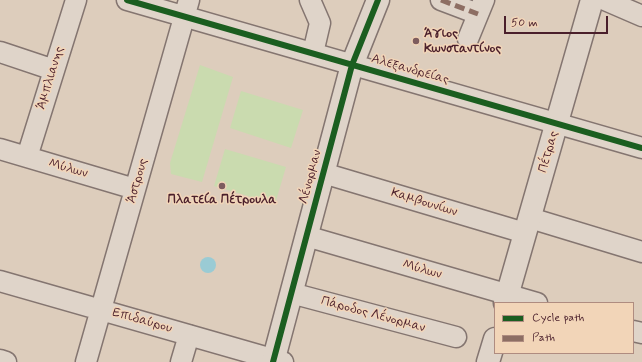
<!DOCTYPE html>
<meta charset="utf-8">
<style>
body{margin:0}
#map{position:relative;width:642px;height:362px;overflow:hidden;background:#ddcdbc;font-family:Mynerve,sans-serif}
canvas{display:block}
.legend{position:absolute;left:494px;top:302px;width:140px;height:52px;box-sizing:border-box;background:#f2d5b8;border:1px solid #af8c80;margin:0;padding:5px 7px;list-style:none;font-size:12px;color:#4a1f2b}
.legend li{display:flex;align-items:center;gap:8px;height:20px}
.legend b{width:20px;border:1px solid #af8c80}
.scale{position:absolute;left:504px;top:16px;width:104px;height:18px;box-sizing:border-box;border:2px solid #4a1f2b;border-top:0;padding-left:5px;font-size:12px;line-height:14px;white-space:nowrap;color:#4a1f2b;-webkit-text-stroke:3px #f2d5b8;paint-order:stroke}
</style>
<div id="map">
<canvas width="642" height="362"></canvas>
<ul class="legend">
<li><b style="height:5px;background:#1b5e20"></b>Cycle path</li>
<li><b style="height:5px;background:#8d6e63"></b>Path</li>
</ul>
<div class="scale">50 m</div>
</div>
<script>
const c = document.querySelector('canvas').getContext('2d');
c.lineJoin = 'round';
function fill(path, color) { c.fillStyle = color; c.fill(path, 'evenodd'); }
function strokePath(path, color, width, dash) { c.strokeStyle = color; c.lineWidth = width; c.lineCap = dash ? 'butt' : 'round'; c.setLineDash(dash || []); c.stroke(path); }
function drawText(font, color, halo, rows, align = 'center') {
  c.font = font + ' Mynerve,sans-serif'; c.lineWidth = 3; c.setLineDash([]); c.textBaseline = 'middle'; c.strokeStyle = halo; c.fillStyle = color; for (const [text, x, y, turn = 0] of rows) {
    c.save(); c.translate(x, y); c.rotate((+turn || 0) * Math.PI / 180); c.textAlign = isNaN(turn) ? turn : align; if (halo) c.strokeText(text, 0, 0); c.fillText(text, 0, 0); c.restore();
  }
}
const green = new Path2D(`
 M200 65 233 77 202 182 171 174 170 163Z
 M241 91 303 110 291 148 230 128Z
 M225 149 286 167 275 204 214 186Z`);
const water = new Path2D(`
 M200 265a8 8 0 1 1 16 0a8 8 0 1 1-16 0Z`);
const minor = new Path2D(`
 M127 0 642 148
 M310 0 320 23 313 53
 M441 0 478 14
 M605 0 642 16
 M468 39 484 0
 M0 52 54 70
 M0 149 135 189
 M27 157 76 0
 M323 173 525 233
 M530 218 642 252
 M306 236 537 303
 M0 281 283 362
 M291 293 456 337
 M633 331 642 333
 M0 360 6 362
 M86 362 189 0
 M181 362 189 335`);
const major = new Path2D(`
 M505 303 592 0
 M273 362 352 65 378 0
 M488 362 495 339`);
const quiet = new Path2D(`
 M441 0 478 14`);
const cycleway = new Path2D(`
 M127 0 642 148
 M273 362 352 65 378 0`);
const markers = [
 [416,41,4,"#7d5c5e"],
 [222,186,4,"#7d5c5e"]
];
const poiNames = [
 ["Άγιος",424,34],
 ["Κωνσταντίνος",424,49],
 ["Πλατεία Πέτρουλα",222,200,"center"]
];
const streetNames = [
 ["Αλεξανδρείας",410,70,16],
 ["Άμπλιανης",51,78,-73],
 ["Πέτρας",549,152,-74],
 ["Μύλων",68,169,16],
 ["Λένορμαν",311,177,-75],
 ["Άστρους",138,181,-74],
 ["Καμβουνίων",424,203,17],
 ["Μύλων",422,270,16],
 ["Πάροδος Λένορμαν",373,315,15],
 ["Επιδαύρου",142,321,16]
];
fill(green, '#cadbaf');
fill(water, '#9acbd4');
strokePath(minor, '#847570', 23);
strokePath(major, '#847570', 25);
strokePath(minor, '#dfd4c9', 20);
strokePath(major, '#dfd4c9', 22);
strokePath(quiet, '#8d6e63', 5, [10, 5]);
strokePath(cycleway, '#1b5e20', 6);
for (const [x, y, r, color] of markers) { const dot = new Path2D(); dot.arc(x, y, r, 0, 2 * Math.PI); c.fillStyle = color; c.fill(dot); strokePath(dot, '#f2d5b8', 1.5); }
drawText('bold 13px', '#4a1f2b', '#f2d5b8', poiNames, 'left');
drawText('13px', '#4a1f2b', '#f2d5b8', streetNames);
</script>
